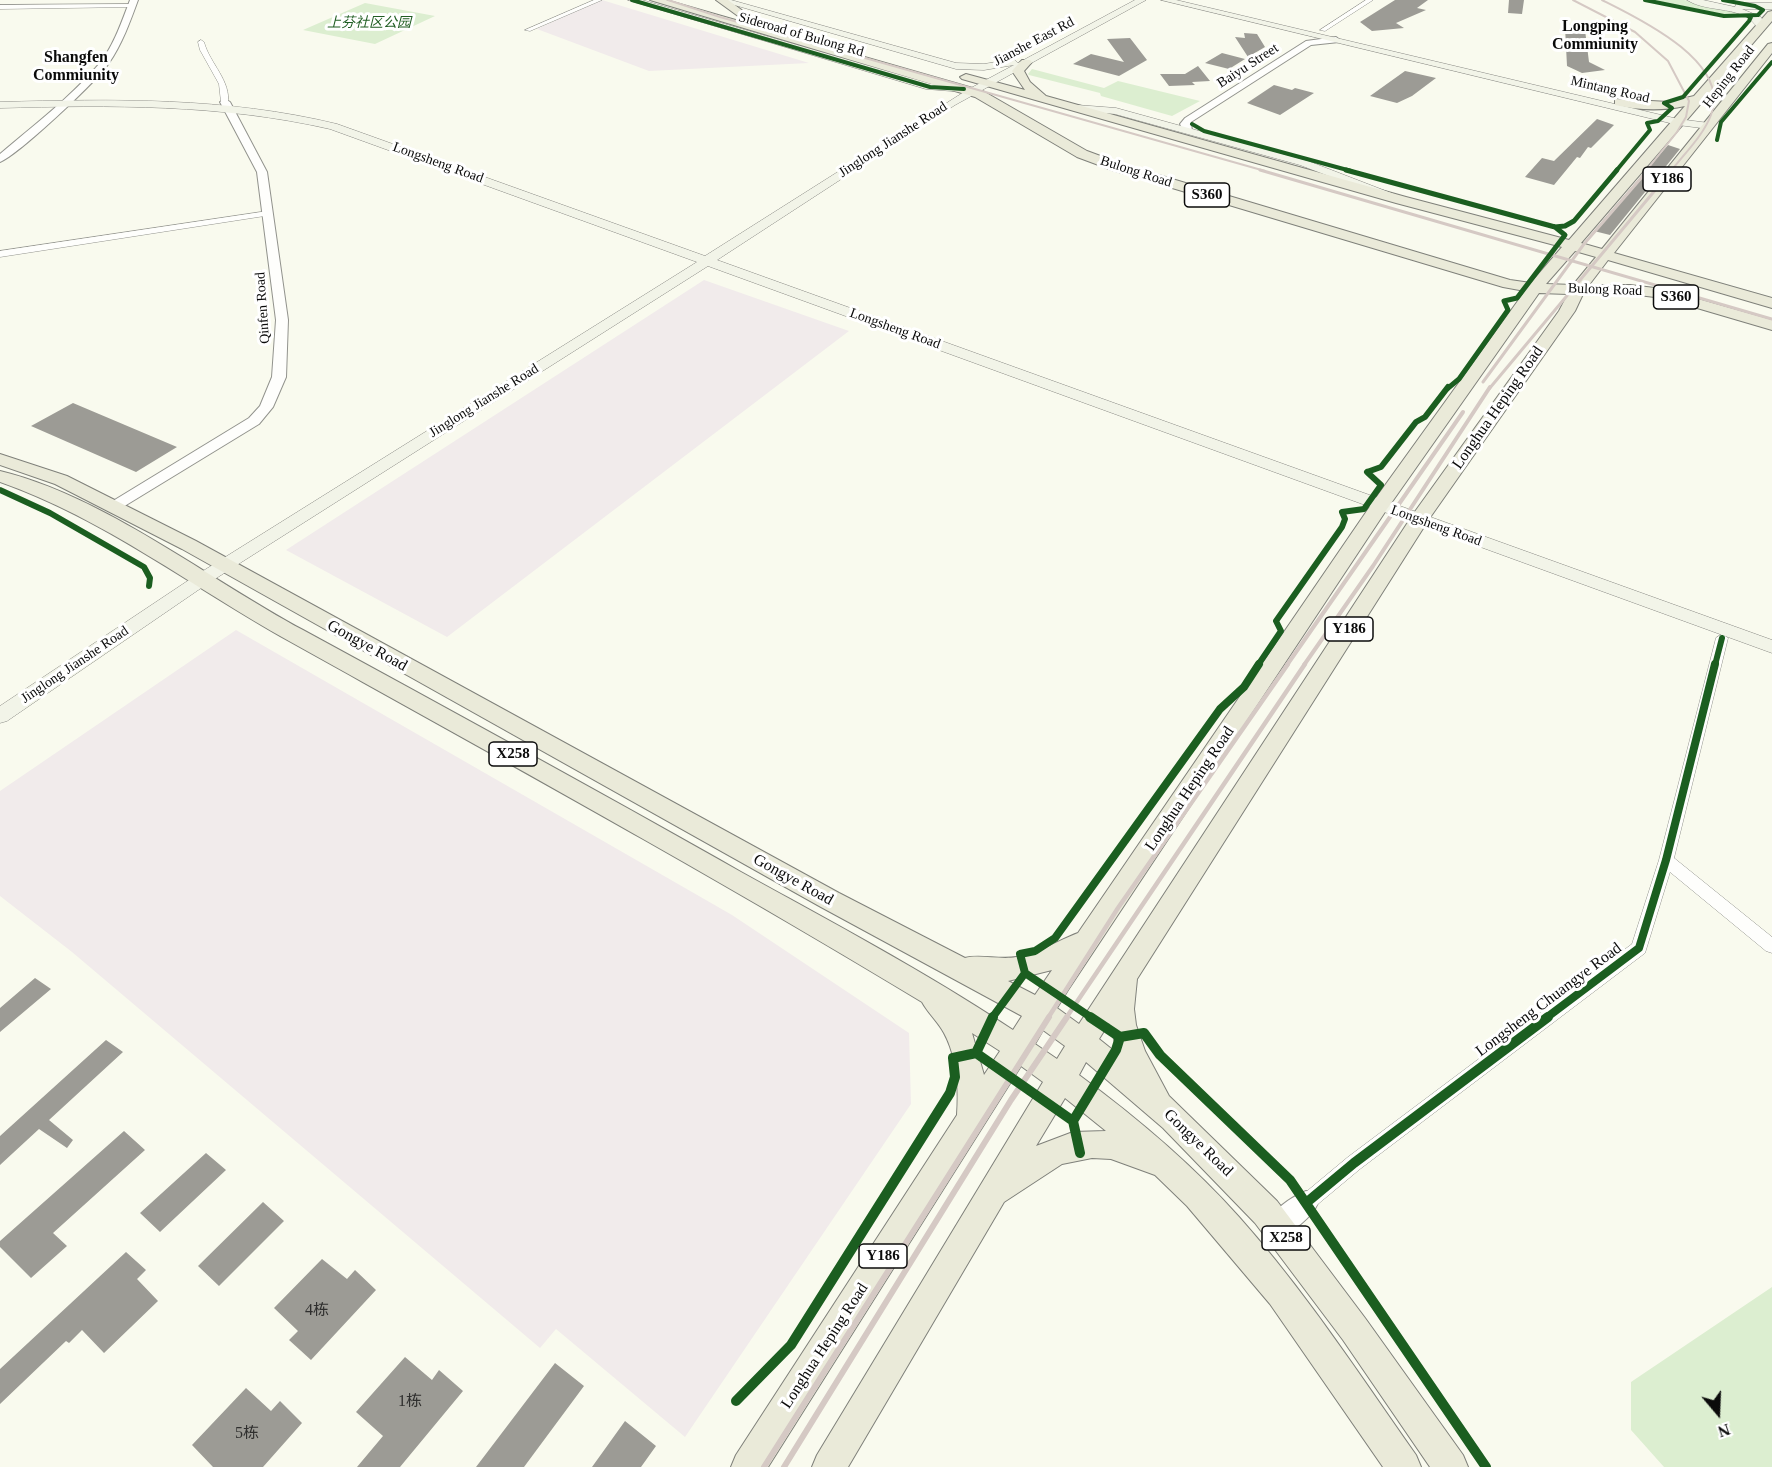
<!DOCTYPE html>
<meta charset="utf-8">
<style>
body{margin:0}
#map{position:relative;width:1772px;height:1467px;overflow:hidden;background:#f9faee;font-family:"Times New Roman",serif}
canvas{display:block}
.north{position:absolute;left:1688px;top:1383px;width:60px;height:60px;-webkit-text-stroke:4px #fff;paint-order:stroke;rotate:161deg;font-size:16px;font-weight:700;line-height:24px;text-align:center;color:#0b0b0b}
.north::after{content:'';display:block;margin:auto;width:21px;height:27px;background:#0b0b0b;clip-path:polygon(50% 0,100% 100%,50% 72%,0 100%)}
</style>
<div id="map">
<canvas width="1772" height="1467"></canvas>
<div class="north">N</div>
</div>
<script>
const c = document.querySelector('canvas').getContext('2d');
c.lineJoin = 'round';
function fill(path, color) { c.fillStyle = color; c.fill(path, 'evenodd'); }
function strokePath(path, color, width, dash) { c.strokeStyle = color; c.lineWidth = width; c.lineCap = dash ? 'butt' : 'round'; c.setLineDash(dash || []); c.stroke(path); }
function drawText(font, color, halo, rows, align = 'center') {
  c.font = font + ' "Times New Roman","Noto Sans SC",serif'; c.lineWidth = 6; c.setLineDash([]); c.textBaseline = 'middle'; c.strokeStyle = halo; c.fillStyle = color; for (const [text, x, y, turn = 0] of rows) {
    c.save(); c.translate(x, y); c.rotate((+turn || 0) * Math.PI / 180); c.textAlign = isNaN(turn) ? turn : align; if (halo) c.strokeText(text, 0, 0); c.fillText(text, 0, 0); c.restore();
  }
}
const industrial = new Path2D(`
 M599 0H602L809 63 649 71 537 29Z
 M704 280 849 331 447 637 286 550Z
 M236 630 732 915 909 1033 911 1104 685 1437 556 1329 540 1348 72 952 0 896V791Z`);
const green = new Path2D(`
 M1653 0H1684L1746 13 1728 15Z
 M365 3 435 16 375 44 303 30Z
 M1032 69 1104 88 1118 81 1200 101 1172 116 1101 96 1100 93 1029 75 1028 74Z
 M1772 1287V1467H1664L1631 1430V1382Z`);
const building = new Path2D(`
 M1395 0H1428L1417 8 1426 10 1396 23 1404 28 1372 31 1360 22Z
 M1509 0H1524L1522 14 1508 13Z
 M1565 27 1585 30 1589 62 1605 70 1582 73 1567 66Z
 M1244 33 1257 34 1265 47 1248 57 1235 37 1245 38Z
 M1130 38 1147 60 1119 76 1073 64 1091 54 1124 62 1107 39Z
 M1222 53 1245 59 1229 69 1205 63Z
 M1198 66 1210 81 1192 82 1195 85 1169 86 1160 74H1185Z
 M1405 71 1436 78 1412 96 1397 103 1370 96Z
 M1274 85 1292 90 1295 88 1314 93 1280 115 1247 103Z
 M1597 119 1614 125 1591 148 1588 147 1580 158 1577 157 1554 185 1525 177 1542 158 1554 161Z
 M1668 145 1680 149 1610 235 1594 231Z
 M73 403 177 447 136 472 31 426Z
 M35 978 51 989 0 1032V1008Z
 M106 1040 123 1052 49 1120 73 1140 67 1148 39 1129 0 1165V1136Z
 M124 1131 145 1150 53 1233 67 1246 31 1278 0 1247V1241Z
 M206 1153 226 1170 160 1232 140 1213Z
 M263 1202 284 1221 219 1286 198 1266Z
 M126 1252 146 1270 137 1279 158 1301 104 1353 82 1330 69 1343 66 1341 0 1404V1369Z
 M322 1259 347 1279 355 1270 376 1290 311 1360 289 1340 298 1331 274 1308Z
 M405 1357 432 1380 439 1370 463 1391 400 1467H357L383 1436 356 1412Z
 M555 1363 584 1386 524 1467H476Z
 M246 1388 271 1411 280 1401 302 1423 263 1467H213L192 1445Z
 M625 1421 656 1446 641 1467H592Z`);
const minor = new Path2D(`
 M594 0H602L530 31 525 30Z
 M1366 0H1373L1325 31 1320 30Z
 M133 4 131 7 0 9V5Z
 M201 40 204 42C210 64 231 80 228 104L221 102 219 84 200 50 198 42Z
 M268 211 272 213 271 215 0 257V251Z
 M1722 634 1728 638 1674 858 1772 937V953L1766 951 1670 872 1645 953 1360 1169 1312 1209 1306 1212 1300 1209 1297 1203 1300 1197 1348 1157 1632 944 1659 860 1716 638Z`);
const tertiary = new Path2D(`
 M130 0H138C130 22 122 44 109 63 98 80 17 156 0 162V154C34 125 71 97 100 63 114 45 122 21 130 0Z
 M1336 37 1340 40 1339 42 1311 45 1191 122 1192 132 1183 130 1180 124 1185 118 1306 41Z
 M225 99 230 102 267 172 288 320 286 377 273 407 259 424 118 510H108L106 507 108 504 249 418 260 406 272 377 276 320 257 172 220 102Z
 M1306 1191 1315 1194 1318 1203C1312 1218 1292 1232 1277 1238L1268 1235 1265 1226C1271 1211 1291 1197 1306 1191Z`);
const secondary = new Path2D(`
 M628 0H642L931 84 964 86 969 89 1014 65 984 70 956 69 717 0H731L956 63 984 64 1014 59 1018 63 1135 0H1146L955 105 717 260 1772 640V653L708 266 207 584 7 721 0 723V706L195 576 697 262 330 129C221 104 111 105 0 108V102C113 99 226 97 337 124L705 256 964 92 926 89Z
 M1161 0H1176L1678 119 1709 123 1714 126 1709 129 1678 125Z
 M1687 0H1703L1735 7 1736 4 1739 3H1772V9H1742L1761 17 1766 27 1761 30 1758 29C1745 4 1708 14 1687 0Z
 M1077 105 1116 108 1308 161 1404 198 1398 202 1394 201 1300 165 1115 114 1073 110V106Z`);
const primary = new Path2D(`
 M650 0H666L983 91 1087 151 1122 164 1510 280 1531 283 1562 247 1396 203 962 79 960 77 966 74 1025 90 1012 71 1022 60H1030L1032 62 1024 71 1030 82 1046 96 1406 197 1569 240 1685 106C1663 111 1637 110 1615 105V99L1669 102 1694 96 1768 12 1772 11V21L1581 243 1602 249 1768 44 1772 43V53L1614 253 1772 298V308L1608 260 1589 285H1630L1663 289 1772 320V330L1663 298 1630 294H1583L1575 311 1429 519 1137 979 1134 1009 1136 1025 1145 1051 1169 1096 1277 1201 1365 1318 1463 1455 1468 1467H1430L1343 1340 1255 1223 1163 1128 1086 1062 1079 1075C1136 1117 1191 1163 1239 1217 1305 1291 1359 1374 1416 1455L1421 1467H1383L1270 1304 1187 1206 1155 1175 1111 1159 1092 1158 1062 1164 1004 1202 848 1467H812L817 1455 1043 1082 1021 1066 768 1467H731L736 1455 957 1115C959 1088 957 1057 944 1033 938 1022 928 1013 922 1002 714 876 501 759 289 641 192 587 105 519 0 482V471C104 496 208 579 303 630 450 710 596 790 741 872 833 923 926 972 1013 1030L1022 1016 821 907 182 549 55 484 0 465V454L67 476 196 541 839 893 965 958C978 954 1001 960 1016 957 1040 953 1057 941 1078 933L1373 502 1525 291 1503 287 1112 170 1077 157 975 97ZM1575 251 1596 257 1573 285 1546 284ZM1539 293 1568 294 1559 311 1414 513 1079 1024 1057 1008 1068 990 1387 509ZM1052 970 1035 995 1008 981ZM1109 1023 1119 1055 1099 1039ZM1043 1030 1065 1046 1057 1059 1035 1044ZM972 1033 1000 1051 984 1075ZM1065 1098 1106 1131 1073 1132 1036 1146Z
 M716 0H728L747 14 742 17 738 16Z`);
const railFar4 = new Path2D(`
 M668 0 720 17 1265 171
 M1573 0 1635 32 1668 61 1689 101 1686 117 1677 132 1646 171
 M1602 0C1638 18 1732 62 1711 115 1703 136 1684 154 1671 171`);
const railFar3 = new Path2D(`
 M1260 170 1772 319
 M1483 382 1584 244 1648 170
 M1489 389 1672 170`);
const railFar2 = new Path2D(`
 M1287 665 1463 412
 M1304 665 1373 566 1490 387`);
const railFar1 = new Path2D(`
 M1048 1018 1118 908 1288 664
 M1066 1018 1305 664`);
const rail = new Path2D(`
 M764 1467 1049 1017
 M784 1467 1011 1100 1067 1017`);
const cyclewayFar4 = new Path2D(`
 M632 0 930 87 964 89
 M1645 0 1724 16 1758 15 1763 10 1755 6 1723 0
 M1664 103 1683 97 1749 21 1751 17 1748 16
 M1192 124 1204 131 1351 171
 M1717 140 1721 122 1772 62
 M1616 171 1650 130 1647 123 1658 121 1672 108 1664 103`);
const cyclewayFar3 = new Path2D(`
 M1346 170 1555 227 1565 226 1574 221 1617 170
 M1447 389 1459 379 1508 310 1504 301 1517 298 1565 235 1555 227`);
const cyclewayFar2 = new Path2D(`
 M1367 472 1381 467 1416 422 1425 417 1448 387
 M0 490 50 513 144 567 150 578 149 586
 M1258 665 1281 631 1276 621 1342 527 1345 519 1342 512 1364 509 1381 485 1367 472
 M1715 665 1722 638`);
const cyclewayFar1 = new Path2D(`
 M992 1018 1025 973
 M1092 1018 1025 973 1020 954 1035 951 1055 938 1220 709 1244 687 1259 664
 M1546 1018 1639 948 1666 860 1715 664`);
const cycleway = new Path2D(`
 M1090 1017 1120 1037 1144 1033 1160 1055 1290 1180 1486 1467
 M976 1053 993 1017
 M1073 1121 1116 1050 1120 1037
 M1306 1203 1354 1163 1548 1017
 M736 1401 791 1345 950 1093 955 1077 953 1058 976 1053 1073 1121 1080 1153`);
const farParknames = [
 ["上芬社区公园",369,23]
];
const farStreetnames = [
 ["Sideroad of Bulong Rd",801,35,16],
 ["Jianshe East Rd",1034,42,-28],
 ["Baiyu Street",1248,66,-33],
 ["Heping Road",1729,77,-52],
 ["Mintang Road",1610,90,13],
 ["Jinglong Jianshe Road",893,140,-33],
 ["Longsheng Road",438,163,20],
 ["Bulong Road",1136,172,18],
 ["Bulong Road",1605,290,2],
 ["Qinfen Road",263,308,-94],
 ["Longsheng Road",895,329,20],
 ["Jinglong Jianshe Road",484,401,-32],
 ["Longsheng Road",1436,526,20],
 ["Jinglong Jianshe Road",75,665,-34]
];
const shields = [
 [1667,179,48],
 [1207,195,45],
 [1676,297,45],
 [1349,629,48],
 [513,754,48],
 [1286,1238,48],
 [883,1256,48]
];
const shieldNames = [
 ["Y186",1667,179],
 ["S360",1207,195],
 ["S360",1676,297],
 ["Y186",1349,629],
 ["X258",513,754],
 ["X258",1286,1238],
 ["Y186",883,1256]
];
const farQuarternames = [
 ["Longping",1595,27],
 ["Commiunity",1595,45],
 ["Shangfen",76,58],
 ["Commiunity",76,76]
];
const streetNames = [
 ["Longhua Heping Road",1498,408,-55],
 ["Gongye Road",367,646,29],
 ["Longhua Heping Road",1190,789,-56],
 ["Gongye Road",793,880,29],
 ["Longsheng Chuangye Road",1549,1000,-37],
 ["Gongye Road",1198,1143,44],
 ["Longhua Heping Road",825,1346,-57]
];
const nearNumbernames = [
 ["4栋",317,1311],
 ["1栋",410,1402],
 ["5栋",247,1434]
];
fill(industrial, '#f1ebeb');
fill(green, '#dceed0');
fill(building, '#9c9b95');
strokePath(minor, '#92938d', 1);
strokePath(tertiary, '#92938d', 2);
strokePath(secondary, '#898984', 1);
strokePath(primary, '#7f807a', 2);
fill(minor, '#fefefc');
fill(tertiary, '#fefefc');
fill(secondary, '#f2f4e8');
fill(primary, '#eaead9');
strokePath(railFar4, '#d5c9c4', 2);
strokePath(railFar3, '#d5c9c4', 3);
strokePath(railFar2, '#d5c9c4', 4);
strokePath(railFar1, '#d5c9c4', 4.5);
strokePath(rail, '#d5c9c4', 6);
strokePath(cyclewayFar4, '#1b5e20', 4);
strokePath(cyclewayFar3, '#1b5e20', 5);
strokePath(cyclewayFar2, '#1b5e20', 6);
strokePath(cyclewayFar1, '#1b5e20', 8);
strokePath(cycleway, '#1b5e20', 10);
drawText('italic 14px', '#205e23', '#fff', farParknames);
drawText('14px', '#0b0b0b', '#fff', farStreetnames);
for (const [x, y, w] of shields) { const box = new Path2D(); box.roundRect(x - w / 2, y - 12, w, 24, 4.5); c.fillStyle = '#fff'; c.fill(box); strokePath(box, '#0b0b0b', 1.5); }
drawText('bold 15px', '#0b0b0b', null, shieldNames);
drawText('bold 16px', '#0b0b0b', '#fff', farQuarternames);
drawText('16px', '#0b0b0b', '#fff', streetNames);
drawText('16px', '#2f2f2e', null, nearNumbernames);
</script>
